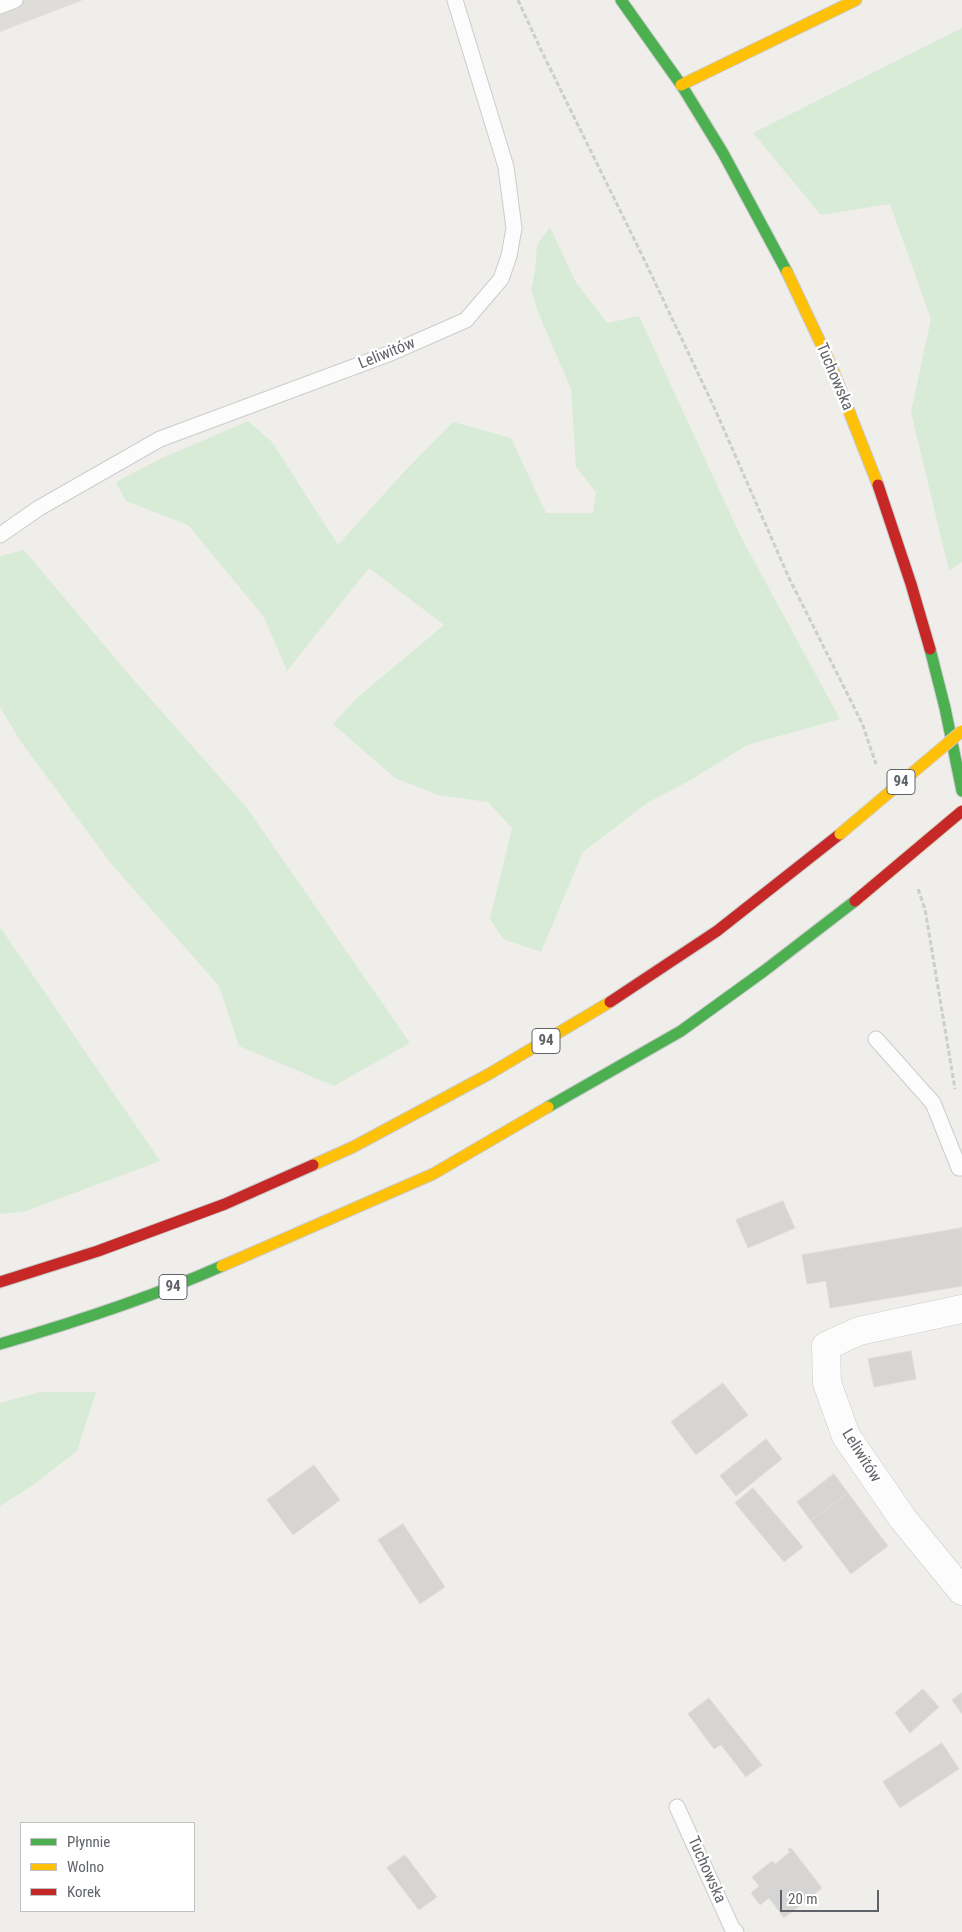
<!DOCTYPE html>
<meta charset="utf-8">
<style>
body{margin:0}
#map{position:relative;width:962px;height:1932px;overflow:hidden;background:#efeeea;font-family:"Roboto Condensed",sans-serif}
canvas{display:block}
.legend{position:absolute;left:20px;top:1822px;width:175px;height:90px;box-sizing:border-box;background:#fff;border:1px solid #bfc1c3;margin:0;padding:6px 9px;list-style:none;font-size:15px;color:#5f6368}
.legend li{display:flex;align-items:center;gap:10px;height:25px}
.legend b{width:25px;border:1px solid #bfc1c3}
.scale{position:absolute;left:780px;top:1890px;width:99px;height:22px;box-sizing:border-box;border:2px solid #5f6368;border-top:0;padding-left:6px;font-size:15px;line-height:18px;white-space:nowrap;color:#5f6368;-webkit-text-stroke:4px #fff;paint-order:stroke}
</style>
<div id="map">
<canvas width="962" height="1932"></canvas>
<ul class="legend">
<li><b style="height:6px;background:#4caf50"></b>Płynnie</li>
<li><b style="height:6px;background:#ffc107"></b>Wolno</li>
<li><b style="height:6px;background:#c62828"></b>Korek</li>
</ul>
<div class="scale">20 m</div>
</div>
<script>
const c = document.querySelector('canvas').getContext('2d');
c.lineJoin = 'round';
function fill(path, color) { c.fillStyle = color; c.fill(path, 'evenodd'); }
function strokePath(path, color, width, dash) { c.strokeStyle = color; c.lineWidth = width; c.lineCap = dash ? 'butt' : 'round'; c.setLineDash(dash || []); c.stroke(path); }
function drawText(font, color, halo, rows, align = 'center') {
  c.font = font + ' "Roboto Condensed",sans-serif'; c.lineWidth = 5; c.setLineDash([]); c.textBaseline = 'middle'; c.strokeStyle = halo; c.fillStyle = color; for (const [text, x, y, turn = 0] of rows) {
    c.save(); c.translate(x, y); c.rotate((+turn || 0) * Math.PI / 180); c.textAlign = isNaN(turn) ? turn : align; if (halo) c.strokeText(text, 0, 0); c.fillText(text, 0, 0); c.restore();
  }
}
const industrial = new Path2D(`
 M0 0H83L0 32Z`);
const green = new Path2D(`
 M962 28V562L949 571 911 412 931 319 890 204 821 215 753 133Z
 M550 227 575 281 607 323 639 316 741 537 840 719 747 745 689 781 647 803 583 852 541 952 503 939 490 919 512 828 488 802 438 795 395 778 333 724 358 697 444 625 369 568 287 671 264 617 188 525 126 501 116 482 160 459 248 421 272 442 338 545 402 474 453 422 511 438 546 513H593L596 492 576 467 571 389 538 312 531 290 535 271 537 245Z
 M24 550 125 670 247 808 410 1043 334 1086 239 1046 219 986 113 866 21 742 0 707V556Z
 M0 927 160 1161 26 1211 0 1214Z
 M40 1392H96L77 1451 33 1485 0 1506V1403Z`);
const building = new Path2D(`
 M783 1201 795 1228 748 1248 736 1220Z
 M962 1228V1286L830 1308 826 1281 807 1284 802 1255Z
 M911 1351 916 1379 874 1387 868 1359Z
 M723 1383 748 1415 696 1455 671 1422Z
 M766 1439 782 1459 736 1496 720 1476Z
 M314 1465 340 1500 293 1535 267 1500Z
 M834 1474 848 1493 811 1521 797 1502Z
 M753 1488 803 1547 784 1562 735 1503Z
 M848 1493 888 1546 851 1574 811 1521Z
 M403 1524 445 1587 420 1604 378 1540Z
 M923 1689 939 1707 910 1733 895 1713Z
 M962 1693V1714L952 1700Z
 M709 1698 762 1765 746 1777 721 1745 714 1749 688 1714Z
 M942 1743 959 1769 900 1808 883 1782Z
 M791 1848 822 1888 784 1918 769 1898 760 1905 751 1893 759 1886 752 1877 772 1861 775 1864 790 1852 788 1850Z
 M405 1855 437 1897 419 1910 387 1868Z`);
const path = new Path2D(`
 M518 0 541 50 642 255 714 407 789 578 862 723 876 764
 M918 889 925 909 955 1089`);
const lane = new Path2D(`
 M0 6 15 0
 M0 535 39 508 160 439 391 353 466 320 501 279 509 256 514 228 506 167 455 0
 M876 1039 933 1103 959 1168H962
 M677 1807 732 1928 736 1932`);
const street = new Path2D(`
 M962 1309 859 1331 826 1346 827 1383 846 1436 903 1519 962 1591`);
const fast = new Path2D(`
 M621 0 682 86 723 153 787 272
 M930 649 945 708 962 791
 M548 1107 681 1031 764 971 855 901
 M0 1344C76 1322 150 1298 222 1266`);
const slow = new Path2D(`
 M681 85 856 0
 M787 272 830 363 878 485
 M313 1165 353 1147 489 1074 610 1002
 M222 1266 433 1174 548 1107`);
const jam = new Path2D(`
 M878 485 911 584 930 649
 M610 1002 717 931 840 834
 M0 1282 98 1251 225 1204 313 1165`);
const slowBridge = new Path2D(`
 M840 834 962 731`);
const jamBridge = new Path2D(`
 M855 901 962 811`);
const shields = [
 [901,782,28],
 [546,1041,28],
 [173,1287,28]
];
const shieldNames = [
 ["94",901,782],
 ["94",546,1041],
 ["94",173,1287]
];
const streetNames = [
 ["Leliwitów",387,354,-22],
 ["Tuchowska",834,377,67],
 ["Leliwitów",861,1456,58],
 ["Tuchowska",706,1870,66]
];
fill(industrial, '#dfddda');
fill(green, '#d8ebd6');
fill(building, '#d6d5d3');
strokePath(building, '#deddd9', 1);
strokePath(lane, '#cbcccc', 17);
strokePath(street, '#cbcccc', 29);
strokePath(fast, '#cacacb', 13);
strokePath(slow, '#cacacb', 13);
strokePath(jam, '#cacacb', 13);
strokePath(path, '#cacfcc', 3, [5, 2.5]);
strokePath(lane, '#fdfcfc', 15);
strokePath(street, '#fdfcfc', 28);
strokePath(fast, '#4caf50', 11);
strokePath(slow, '#ffc107', 11);
strokePath(jam, '#c62828', 11);
strokePath(slowBridge, '#d7ceb8', 13, []);
strokePath(jamBridge, '#d7ceb8', 13, []);
strokePath(slowBridge, '#ffc107', 11);
strokePath(jamBridge, '#c62828', 11);
for (const [x, y, w] of shields) { const box = new Path2D(); box.roundRect(x - w / 2, y - 12.5, w, 25, 4); c.fillStyle = '#fff'; c.fill(box); strokePath(box, '#5f6368', 1); }
drawText('bold 15px', '#5f6368', null, shieldNames);
drawText('16px', '#5f6368', '#fff', streetNames);
</script>
